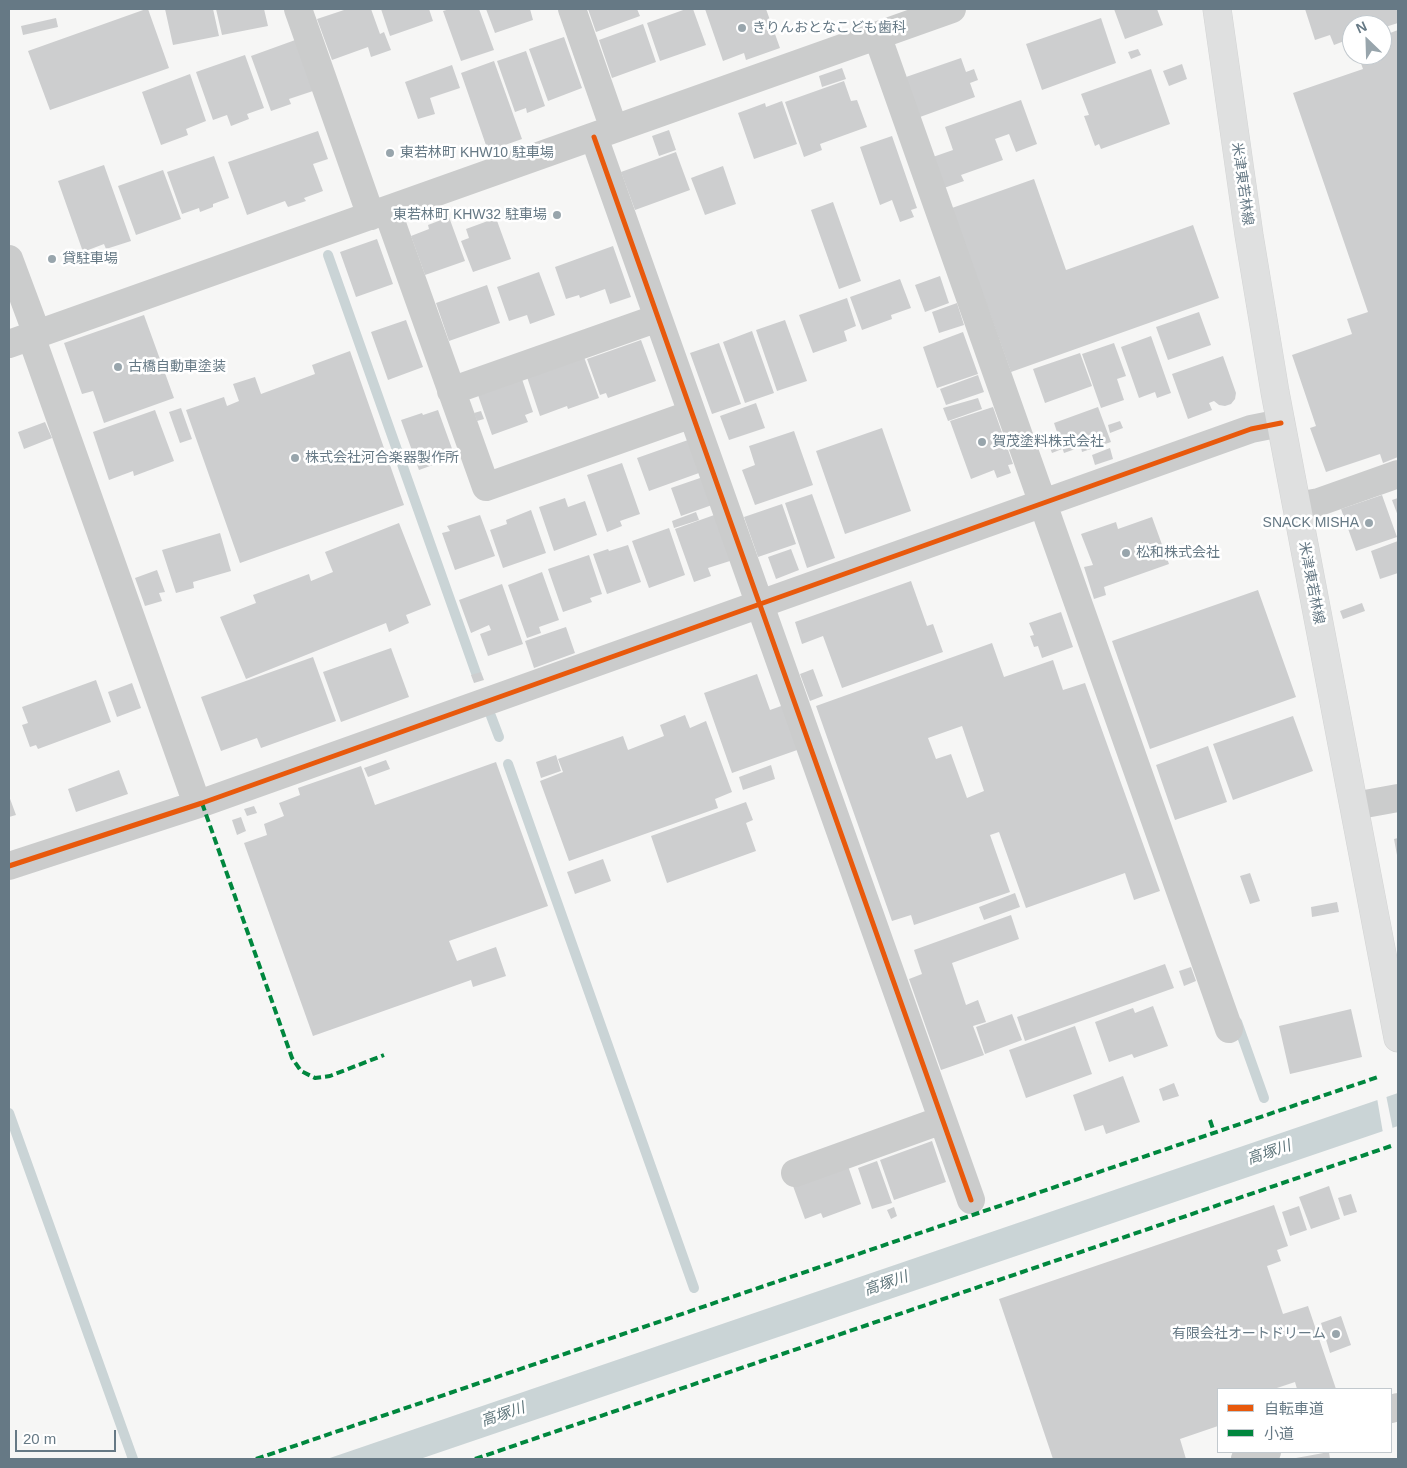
<!DOCTYPE html>
<meta charset="utf-8">
<style>
body{margin:0}
#map{position:relative;width:1407px;height:1468px;overflow:hidden;background:#f6f6f5;font-family:Arial,"Noto Sans JP",sans-serif}
canvas{display:block}
.frame{position:absolute;inset:0;border:10px solid #667985;pointer-events:none}
.legend{position:absolute;left:1217px;top:1388px;width:175px;height:65px;box-sizing:border-box;background:#fff;border:1px solid #c2c9ce;margin:0;padding:6px 9px;list-style:none;font-size:15px;color:#667985}
.legend li{display:flex;align-items:center;gap:10px;height:25px}
.legend b{width:25px;border:1px solid #c2c9ce}
.north{position:absolute;left:1342px;top:15px;width:50px;height:50px;box-sizing:border-box;background:#fff;border:1px solid #c2c9ce;border-radius:50%;rotate:336deg;font-size:14px;font-weight:700;line-height:20px;text-align:center;color:#667985}
.north::after{content:'';display:block;margin:auto;width:18px;height:22px;background:#98a5ac;clip-path:polygon(50% 0,100% 100%,50% 72%,0 100%)}
.scale{position:absolute;left:15px;top:1430px;width:101px;height:22px;box-sizing:border-box;border:2px solid #667985;border-top:0;padding-left:6px;font-size:15px;line-height:18px;white-space:nowrap;color:#667985;-webkit-text-stroke:4px #fff;paint-order:stroke}
</style>
<div id="map">
<canvas width="1407" height="1468"></canvas>
<div class="frame"></div>
<ul class="legend">
<li><b style="height:6px;background:#e8590c"></b>自転車道</li>
<li><b style="height:6px;background:#00873e"></b>小道</li>
</ul>
<div class="north">N</div>
<div class="scale">20 m</div>
</div>
<script>
const c = document.querySelector('canvas').getContext('2d');
c.lineJoin = 'round';
function fill(path, color) { c.fillStyle = color; c.fill(path, 'evenodd'); }
function strokePath(path, color, width, dash) { c.strokeStyle = color; c.lineWidth = width; c.lineCap = dash ? 'butt' : 'round'; c.setLineDash(dash || []); c.stroke(path); }
function drawText(font, color, halo, rows, align = 'center') {
  c.font = font + ' Arial,"Noto Sans JP",sans-serif'; c.lineWidth = 5; c.setLineDash([]); c.textBaseline = 'middle'; c.strokeStyle = halo; c.fillStyle = color; for (const [text, x, y, turn = 0] of rows) {
    c.save(); c.translate(x, y); c.rotate((+turn || 0) * Math.PI / 180); c.textAlign = isNaN(turn) ? turn : align; if (halo) c.strokeText(text, 0, 0); c.fillText(text, 0, 0); c.restore();
  }
}
const water = new Path2D(`
 M1398 1093V1126L420 1459H327Z`);
const pier = new Path2D(`
 M1386 1095 1393 1130 1383 1133 1377 1098Z`);
const stream = new Path2D(`
 M328 255 476 673
 M491 716 499 737
 M508 764 694 1288
 M1237 1022 1264 1098
 M9 1113 133 1459`);
const building = new Path2D(`
 M146 9H148L169 68 50 110 28 51Z
 M165 9H213L219 36 173 45Z
 M216 9H264L268 26 222 35Z
 M347 9H371L380 34 384 32 391 50 371 57 368 47 332 60 317 19Z
 M381 9H429L433 21 390 36Z
 M450 9H479L494 50 461 61 443 11Z
 M486 9H530L533 20 495 33Z
 M588 9H637L640 16 596 32Z
 M686 9H693L706 45 660 61 647 23Z
 M705 9H766L780 48 746 60 744 53 723 61Z
 M1114 9H1157L1163 25 1125 39Z
 M1305 9H1398V23L1382 28V25H1352V38L1334 45 1330 35 1315 40Z
 M56 18 58 27 23 35 21 26Z
 M1101 18 1116 63 1042 90 1026 44Z
 M643 24 656 62 612 78 599 40Z
 M1398 30V457L1383 463 1380 454 1326 472 1310 428 1316 426 1292 355 1352 334 1347 319 1368 312 1293 93 1363 69 1358 55H1382V36Z
 M564 37 582 88 548 101 529 49Z
 M298 39 316 90 289 99 291 104 271 111 251 56Z
 M1138 49 1141 55 1131 59 1128 52Z
 M526 51 545 106 527 113 526 108 515 112 497 61Z
 M245 55 264 108 247 114 249 119 231 126 227 115 213 120 196 72Z
 M961 58 966 72 974 69 978 80 970 83 975 97 920 117 906 77Z
 M494 61 522 139 488 151 461 73Z
 M1182 64 1187 79 1169 86 1163 71Z
 M452 65 460 88 430 98 435 114 418 119 405 82Z
 M842 68 846 79 822 87 819 76Z
 M1151 69 1170 124 1101 149 1099 144 1095 146 1084 116 1089 115 1081 94Z
 M190 74 206 121 186 129 188 135 161 145 142 92Z
 M844 81 851 101 857 100 867 127 820 144 822 150 804 157 785 102Z
 M1021 100 1037 144 1016 152 1009 134 995 139 1003 160 961 175 964 181 941 189 930 158 953 150 945 127Z
 M782 101 797 144 754 159 738 113 765 103 766 107Z
 M669 130 676 150 659 156 652 136Z
 M318 131 328 159 313 164 323 191 304 198 306 201 288 207 285 201 247 215 228 162Z
 M892 136 917 208 911 210 914 217 900 222 892 200 880 205 860 147Z
 M676 152 690 190 635 210 621 172Z
 M214 156 229 198 213 204V207L200 212 199 208 182 214 167 172Z
 M104 165 131 241 106 249 104 244 83 252 58 181Z
 M723 166 736 204 705 215 691 178Z
 M163 170 181 219 136 235 118 186Z
 M1034 179 1066 270 1193 225 1219 298 1011 372 952 208Z
 M833 202 861 281 839 289 811 210Z
 M449 217 465 261 425 275 411 236 429 229 428 225Z
 M496 218 511 259 473 272 461 241 469 238 466 229Z
 M377 239 393 284 356 297 340 252Z
 M613 246 631 297 610 304 605 289 580 298 579 295 566 299 555 267Z
 M539 272 555 315 530 324 527 315 509 321 497 287Z
 M940 276 949 303 925 312 915 285Z
 M900 279 911 308 891 315 892 319 862 330 850 297Z
 M487 285 500 323 449 341 436 303Z
 M847 298 856 326 844 331 847 341 813 353 799 315Z
 M957 303 964 325 939 333 932 312Z
 M1199 312 1211 345 1168 360 1156 327Z
 M144 315 174 398 104 423 93 391 82 394 64 343Z
 M406 320 423 367 388 380 371 332Z
 M785 320 807 381 777 391 756 330Z
 M752 331 774 393 745 403 723 342Z
 M963 332 978 374 937 388 923 347Z
 M1151 336 1171 393 1157 398 1155 392 1139 398 1121 347Z
 M641 340 656 381 608 398 606 393 600 395 587 359Z
 M719 343 741 404 712 414 690 353Z
 M1114 343 1126 376 1117 379 1124 400 1101 408 1082 354Z
 M350 351 404 505 240 563 186 410 224 397 227 406 239 401 233 384 255 377 261 394 315 374 312 365Z
 M1080 353 1092 386 1045 403 1033 369Z
 M1223 356 1236 393 1235 399 1231 404 1225 406 1219 405 1214 401 1209 403 1212 410 1188 419 1172 374Z
 M584 357 599 398 568 409 567 406 540 416 527 377Z
 M978 375 984 392 946 405 940 389Z
 M522 379 533 412 525 415 528 422 492 435 478 395Z
 M978 398 982 409 948 421 943 408Z
 M756 403 765 428 729 440 720 416Z
 M993 407 1013 464 1008 465 1011 473 997 478 994 470 971 479 950 421Z
 M1098 407 1111 442 1082 452 1081 447 1064 453 1054 423Z
 M181 408 192 439 180 443 169 412Z
 M155 410 174 461 134 476 133 471 109 480 93 432Z
 M438 410 455 457 419 470 401 420 422 413 423 415Z
 M481 411 484 419 477 421 474 413Z
 M1120 421 1123 428 1110 433 1108 425Z
 M45 422 52 438 24 449 18 432Z
 M882 428 911 511 845 534 816 451Z
 M794 431 813 485 755 505 742 470 755 465 749 446Z
 M1056 432 1062 449 1052 453 1045 435Z
 M688 440 699 473 649 491 637 458Z
 M1110 448 1113 459 1095 465 1092 455Z
 M622 463 640 514 620 521 622 526 607 532 587 475Z
 M703 477 712 505 681 516 671 488Z
 M812 494 835 558 807 568 785 503Z
 M1382 495 1397 537 1356 551 1341 509Z
 M565 498 568 507 585 501 597 535 554 551 539 507Z
 M1398 498V516L1392 500Z
 M782 504 796 544 758 557 744 517Z
 M531 510 546 553 503 568 490 530 507 524 506 520Z
 M696 512 699 520 674 528 672 521Z
 M717 514 733 560 708 568 711 576 694 582 675 529Z
 M480 515 495 556 455 570 442 533 450 531 447 526Z
 M1152 517 1169 564 1104 587 1106 595 1094 599 1084 567 1093 565 1081 534 1116 522 1118 529Z
 M399 523 431 605 406 615 409 623 389 632 386 623 246 679 220 617 256 603 253 595 309 574 311 581 333 572 325 552Z
 M669 528 685 575 649 588 632 541Z
 M220 533 231 571 193 582 194 588 176 593 162 550Z
 M1398 541V573L1380 579 1371 551Z
 M628 545 641 582 607 594 593 554 608 549 609 551Z
 M791 549 799 570 776 579 768 557Z
 M589 555 602 594 590 598 592 602 563 612 548 569Z
 M157 570 165 592 159 593 162 601 145 606 135 578Z
 M542 572 559 620 539 627 541 633 527 638 508 585Z
 M911 581 927 626 933 624 943 652 842 688 823 636 802 644 795 622Z
 M502 584 523 644 488 656 480 634 491 630 489 625 471 633 459 600Z
 M1258 590 1296 697 1150 749 1112 641Z
 M1362 603 1365 611 1343 619 1340 611Z
 M1061 612 1073 647 1042 658 1038 646 1034 647 1030 636 1034 635 1029 623Z
 M566 627 575 653 534 668 525 641Z
 M992 643 1004 677 1053 660 1063 690 1085 683 1160 891 1134 900 1125 873 1026 908 999 832 990 835 1010 892 914 925 911 915 892 921 816 706ZM962 726 984 791 967 798 951 754 936 759 928 738Z
 M391 648 409 697 341 722 323 672Z
 M313 657 336 721 261 748 257 738 221 751 201 697Z
 M813 669 823 696 810 701 800 674Z
 M481 672 484 680 474 683 471 675Z
 M757 674 770 710 784 705 800 749 732 773 704 693Z
 M96 680 111 722 38 749 36 745 30 747 22 725 28 723 22 707Z
 M132 683 141 708 117 717 108 692Z
 M685 715 690 728 706 721 732 792 715 799 718 808 569 861 540 781 563 772 558 759 623 736 628 750 664 736 660 725Z
 M1293 716 1313 771 1233 800 1213 744Z
 M1208 746 1227 802 1175 820 1156 765Z
 M556 755 561 771 541 778 536 762Z
 M386 760 390 769 368 777 364 768Z
 M496 762 548 906 449 941 457 961 496 947 506 976 473 987 471 980 313 1036 244 843 267 835 264 824 284 816 279 803 300 795 298 788 361 766 375 805Z
 M771 765 775 779 743 790 739 777Z
 M119 770 128 794 76 812 68 789Z
 M9 796 16 815 9 817Z
 M746 802 753 820 746 823 756 851 667 883 651 836Z
 M254 806 257 813 247 816 244 809Z
 M241 817 246 831 237 835 232 820Z
 M1398 838V855H1397L1394 839Z
 M603 859 611 881 575 894 567 872Z
 M1250 873 1260 901 1250 904 1240 876Z
 M1015 893 1020 907 984 920 979 907Z
 M1337 902 1339 912 1312 917 1311 907Z
 M1011 915 1019 939 952 963 966 1005 978 1000 986 1022 973 1026 984 1055 941 1070 909 979 922 974 914 950Z
 M1165 964 1174 988 1025 1041 1017 1017Z
 M1191 967 1196 981 1184 986 1179 971Z
 M1153 1006 1168 1046 1134 1058 1132 1054 1109 1062 1095 1022 1133 1008 1135 1013Z
 M1351 1009 1362 1057 1290 1074 1279 1026Z
 M1012 1014 1022 1040 985 1054 976 1027Z
 M1075 1026 1092 1074 1026 1098 1009 1050Z
 M1123 1076 1140 1122 1106 1134 1103 1125 1085 1131 1073 1095Z
 M1174 1083 1179 1096 1163 1101 1159 1089Z
 M932 1141 946 1182 894 1200 880 1160Z
 M877 1161 892 1203 872 1209 858 1168Z
 M848 1166 861 1204 823 1218 821 1213 805 1219 793 1186Z
 M1329 1186 1340 1219 1311 1229 1299 1197Z
 M1351 1194 1357 1212 1344 1216 1338 1198Z
 M1274 1205 1288 1246 1277 1250 1281 1261 1267 1266 1283 1314 1308 1306 1336 1389H1297L1295 1382 1274 1389H1218V1426L1180 1439 1186 1459H1053L999 1299Z
 M1299 1206 1307 1230 1290 1236 1282 1212Z
 M894 1207 897 1216 891 1219 887 1210Z
 M1341 1316 1351 1345 1330 1353 1321 1323Z
 M1329 1452 1330 1459H1296V1458Z`);
const minor = new Path2D(`
 M298 9 371 216
 M572 9 614 129
 M877 35 1229 1029
 M594 137 971 1200
 M387 210 486 487 692 414
 M9 259 37 334
 M31 336 197 804
 M9 344 952 9
 M451 391 658 318
 M1297 506 1319 502 1398 474
 M1354 806 1398 798
 M9 866 202 803 1251 429 1281 423
 M795 1173 942 1120
 M1391 1409 1398 1407
 M1245 1459 1267 1452`);
const major = new Path2D(`
 M1217 9 1249 235 1275 392 1398 1038`);
const quiet = new Path2D(`
 M202 803 292 1058 301 1071 315 1078 330 1076 384 1055
 M1210 1120 1214 1132
 M256 1459 1378 1077
 M475 1459 1391 1146`);
const cycleway = new Path2D(`
 M594 137 971 1200
 M9 866 202 803 1251 429 1281 423`);
const markers = [
 [742,28,5,"#98a5ac"],
 [390,153,5,"#98a5ac"],
 [557,215,5,"#98a5ac"],
 [52,259,5,"#98a5ac"],
 [118,367,5,"#98a5ac"],
 [982,442,5,"#98a5ac"],
 [295,458,5,"#98a5ac"],
 [1369,523,5,"#98a5ac"],
 [1126,553,5,"#98a5ac"],
 [1336,1334,5,"#98a5ac"]
];
const poiNames = [
 ["きりんおとなこども歯科",752,28],
 ["東若林町 KHW10 駐車場",400,153],
 ["東若林町 KHW32 駐車場",547,215,"right"],
 ["貸駐車場",62,259],
 ["古橋自動車塗装",128,367],
 ["賀茂塗料株式会社",992,442],
 ["株式会社河合楽器製作所",305,458],
 ["SNACK MISHA",1359,523,"right"],
 ["松和株式会社",1136,553],
 ["有限会社オートドリーム",1326,1334,"right"]
];
const streetNames = [
 ["米津東若林線",1242,184,82],
 ["米津東若林線",1311,583,79]
];
const waterNames = [
 ["高塚川",1269,1153,-19],
 ["高塚川",886,1284,-19],
 ["高塚川",503,1415,-19]
];
fill(water, '#cad4d6');
fill(pier, '#f6f6f5');
strokePath(stream, '#cad4d6', 10);
fill(building, '#cdcecf');
strokePath(major, '#d3d4d4', 29);
strokePath(minor, '#cbcccc', 28);
strokePath(major, '#dfe0e0', 28);
strokePath(quiet, '#00873e', 4, [8, 4]);
strokePath(cycleway, '#e8590c', 5);
for (const [x, y, r, color] of markers) { const dot = new Path2D(); dot.arc(x, y, r, 0, 2 * Math.PI); c.fillStyle = color; c.fill(dot); strokePath(dot, '#fff', 2); }
drawText('14px', '#667985', '#fff', poiNames, 'left');
drawText('14px', '#667985', '#fff', streetNames);
drawText('italic 15px', '#5d747a', '#fff', waterNames);
</script>
